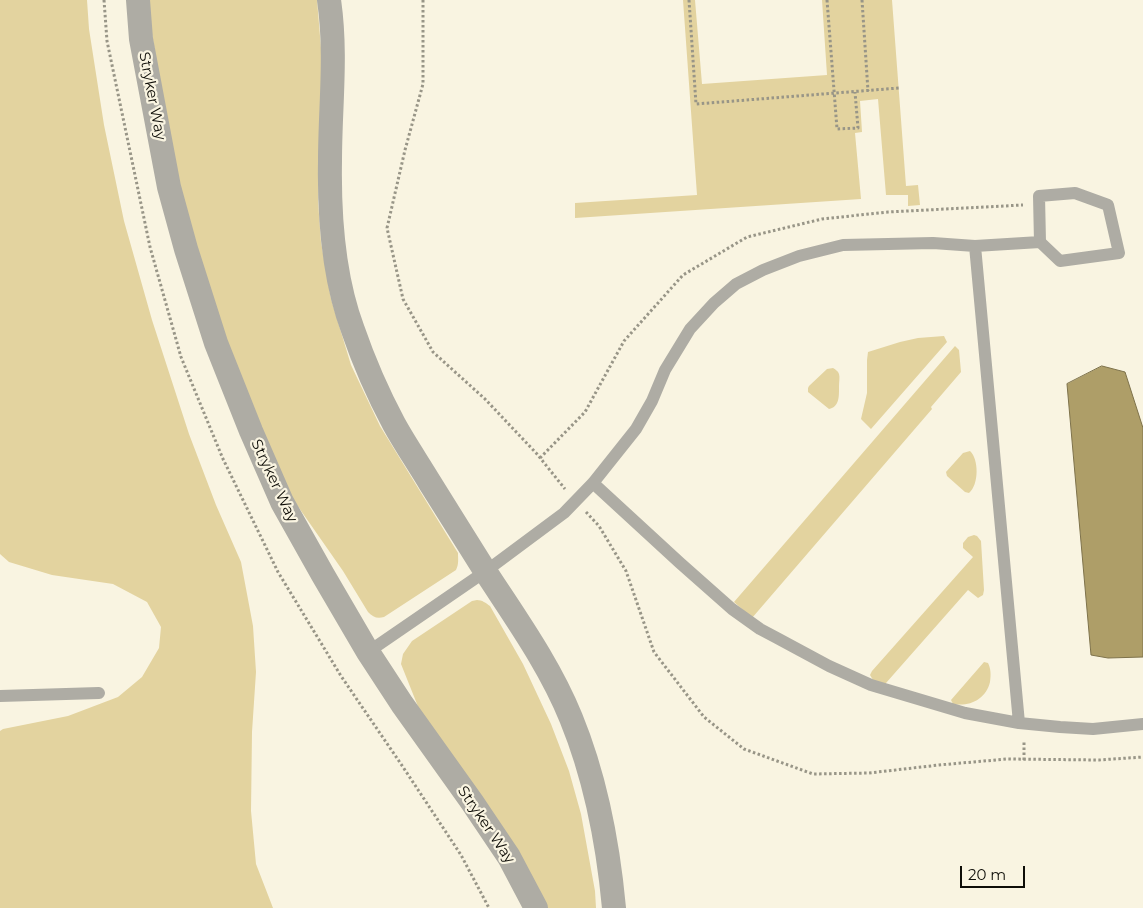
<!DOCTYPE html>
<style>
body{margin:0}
#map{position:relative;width:1143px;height:908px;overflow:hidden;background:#f9f4e1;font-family:Montserrat,sans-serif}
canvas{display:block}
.scale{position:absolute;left:960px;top:866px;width:65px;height:22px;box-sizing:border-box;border:2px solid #0e0d07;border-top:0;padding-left:6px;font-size:15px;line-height:18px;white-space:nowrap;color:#0e0d07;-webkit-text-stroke:4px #f9f4e1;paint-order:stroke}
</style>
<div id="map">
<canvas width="1143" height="908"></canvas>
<div class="scale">20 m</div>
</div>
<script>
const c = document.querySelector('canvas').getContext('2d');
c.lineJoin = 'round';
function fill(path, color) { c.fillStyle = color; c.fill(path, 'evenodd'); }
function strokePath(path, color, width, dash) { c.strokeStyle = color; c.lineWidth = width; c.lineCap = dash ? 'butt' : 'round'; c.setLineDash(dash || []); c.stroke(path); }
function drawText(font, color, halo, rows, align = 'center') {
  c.font = font + ' Montserrat,sans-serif'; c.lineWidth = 4.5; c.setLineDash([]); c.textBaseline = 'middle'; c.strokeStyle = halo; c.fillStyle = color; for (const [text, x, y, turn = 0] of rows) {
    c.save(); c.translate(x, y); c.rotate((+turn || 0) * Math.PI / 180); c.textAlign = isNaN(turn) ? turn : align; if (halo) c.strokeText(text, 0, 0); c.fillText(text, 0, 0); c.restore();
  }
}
const green = new Path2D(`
 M0 0H87L89 29 104 125 124 221 152 320 189 434 216 505 241 562 253 626 256 672 252 732 251 811 256 864 273 908H0V731L3 729 68 716 118 697 142 677 159 648 161 627 147 602 113 584 52 575 9 562 0 554Z
 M146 0H317L322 60 318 201 321 242 331 299 351 365 380 426 458 553C458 560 459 564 456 570L384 617C377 619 373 617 368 612L343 571 290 495 233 367 178 184Z
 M683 0H695L702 84 827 75 822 0H892L906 186 918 185 920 205 908 206V195H886L878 99 860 101 862 132 855 133 861 199 575 218V203L697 195Z
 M944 336 947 342 871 429 861 419 867 393V360L868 352 900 342 918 338Z
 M955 346 959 350 961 372 931 407 932 409 752 618 734 602Z
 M833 368C836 370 838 371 839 374 840 377 839 382 839 386 839 395 840 407 829 409L808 392V388L809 386 827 369Z
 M970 451C979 459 979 485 969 493L965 492 947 476 946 472 963 453Z
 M974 535 977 536 981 541 984 590 983 595 978 598 968 590 886 683 885 684 873 680 870 675 872 671 973 557 963 548V543L968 537Z
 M477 600C482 600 486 603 490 606L523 664 551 724 569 771 581 814 595 891 596 908H546L421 714 401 664 403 654 412 641 472 601Z
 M984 662 988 663C991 669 991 675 990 682 986 699 970 707 953 704L951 700Z`);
const water = new Path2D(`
 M1102 366 1125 372 1143 428V657L1108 658 1091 655 1067 384Z`);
const path = new Path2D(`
 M104 0 107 41 150 247 181 357 223 459 278 572 341 676 403 767 461 855 489 908
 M423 0V84L405 150 387 228 403 299 433 352 485 399 537 454 565 489
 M689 0 696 104 899 88
 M827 0 837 129 858 128 855 92
 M862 0 868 91
 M540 458 585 412 624 341 683 275 747 237 822 219 888 212 1023 205
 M586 512 599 526 626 571 654 652 704 717 744 749 813 774 869 773 939 765 1007 759 1099 760 1143 757
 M1024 760V742`);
const service = new Path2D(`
 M975 246 1019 723
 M593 483 680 563 732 609 760 629 777 638 829 666 871 685 965 713 1019 723 1060 727 1093 729 1143 724
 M368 652 486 571 564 513 593 483 636 429 652 401 665 370 690 329 714 303 736 284 763 270 799 256 843 245 933 243 975 246 1040 242 1060 261 1119 253 1108 205 1075 193 1039 196 1040 242
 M0 696 99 693`);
const minor = new Path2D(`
 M138 0 141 39 169 187 186 249 216 343 251 431 282 502 323 575 368 652 402 704 472 802 509 857 536 908
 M329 0C337 54 330 107 330 161 329 218 333 277 353 330 364 362 378 394 394 424 405 444 418 463 430 483 449 513 468 544 487 574 517 620 550 666 571 718 596 779 608 843 614 908`);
const streetNames = [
 ["Stryker Way",152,96,79],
 ["Stryker Way",274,481,65],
 ["Stryker Way",486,825,56]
];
fill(green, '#e3d39f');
fill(water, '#ae9e68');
strokePath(water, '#7e724b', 1);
strokePath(path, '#989587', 3, [2.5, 2.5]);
strokePath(service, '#aeaca4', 12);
strokePath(minor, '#aeaca4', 24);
drawText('15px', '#0e0d07', '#f9f4e1', streetNames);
</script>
